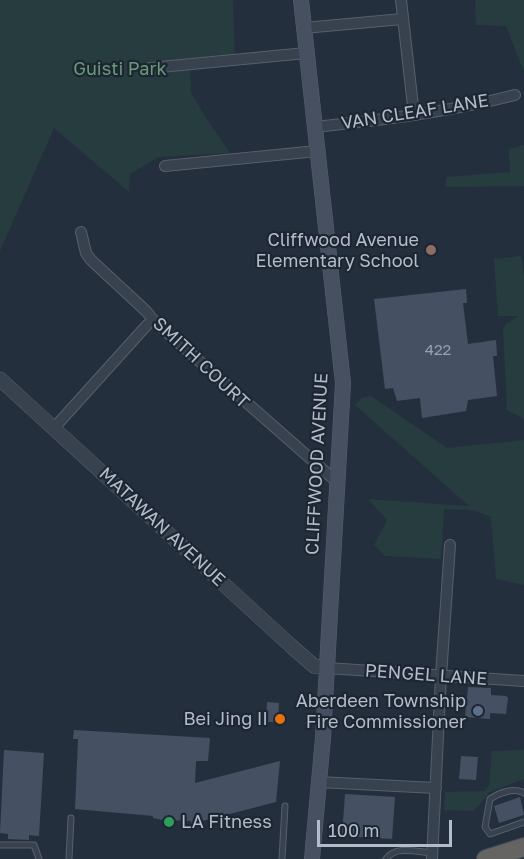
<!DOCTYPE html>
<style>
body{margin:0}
#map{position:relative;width:524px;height:859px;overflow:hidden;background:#242f3e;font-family:"Golos Text",sans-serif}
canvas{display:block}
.scale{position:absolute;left:317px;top:820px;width:135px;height:27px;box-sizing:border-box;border:3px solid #b4bcc9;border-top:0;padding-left:8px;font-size:18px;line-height:21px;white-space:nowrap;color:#b4bcc9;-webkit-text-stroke:4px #1d2633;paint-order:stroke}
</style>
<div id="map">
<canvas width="524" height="859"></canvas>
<div class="scale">100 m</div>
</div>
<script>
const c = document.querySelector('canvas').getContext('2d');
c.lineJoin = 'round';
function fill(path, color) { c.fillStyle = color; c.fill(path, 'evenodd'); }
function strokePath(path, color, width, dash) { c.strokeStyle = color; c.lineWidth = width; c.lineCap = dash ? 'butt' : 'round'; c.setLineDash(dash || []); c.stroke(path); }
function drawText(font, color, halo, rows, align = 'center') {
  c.font = font + ' "Golos Text",sans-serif'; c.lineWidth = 4.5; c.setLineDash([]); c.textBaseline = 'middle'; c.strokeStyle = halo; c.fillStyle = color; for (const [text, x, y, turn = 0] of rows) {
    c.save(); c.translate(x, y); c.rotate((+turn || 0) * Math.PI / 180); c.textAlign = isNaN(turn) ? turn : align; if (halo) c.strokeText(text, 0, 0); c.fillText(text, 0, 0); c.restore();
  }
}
const green = new Path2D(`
 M0 0H233L235 56 190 59 191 92 204 115 230 153 159 157 130 174 129 192 54 128 0 251Z
 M475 0H524V72L506 26 476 25Z
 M524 145V186L446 187V177L510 172 509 149Z
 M521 256 524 276V419L507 410 503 329 506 324 519 316H498L494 259Z
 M371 396 447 448 524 440V585L496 579 491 517 474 510 444 509 441 559 385 556 374 545 387 520 368 499 469 506 355 405 362 398Z
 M524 750V779L490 792 474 811 444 810 445 792 485 791 489 785 492 751Z`);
const building = new Path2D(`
 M466 289 467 303H463L468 344 496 340 497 356H493L497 396 468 400 466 411 422 418 420 398 397 401 393 388 385 389 374 299Z
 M468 687 491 688V695L506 696 508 698 506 714 490 713V719L465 717Z
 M267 702 279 703 278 722H266Z
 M74 730 210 738 208 761H196L195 783 280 761 276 802 191 824V821L163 820 153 818V816L75 809 78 739H73Z
 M4 750 44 753 39 836 29 835V840L8 839V834L0 833Z
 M461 756 478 757 476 780 459 779Z
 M345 794 395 797 392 839 342 836Z
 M520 797 524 815 499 823 494 806Z`);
const service = new Path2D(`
 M524 793C514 787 499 793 490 799L485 827 490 834 524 822
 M0 845H34L39 859
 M69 859 71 818
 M282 859 285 806
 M386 859C396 845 417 852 432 853`);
const minor = new Path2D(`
 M401 0 414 115
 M304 28 402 19
 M150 68 306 53
 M314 127C382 120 449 112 515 95
 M165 166 317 151
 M81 232 86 253 91 260 146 311 155 322 337 482
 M54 428 147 325
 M327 668 524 681
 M318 782 436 788
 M432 859 441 676 450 545`);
const tertiary = new Path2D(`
 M0 379 290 645 314 666 327 668`);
const secondary = new Path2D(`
 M301 0 343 383 323 738 312 859`);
const trunk = new Path2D(`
 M486 859 524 847`);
const markers = [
 [431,250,6,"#8d6e63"],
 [478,711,6,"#5c6f8a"],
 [280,719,6,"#e8710a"],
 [169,822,6,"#2e9e5b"]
];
const numberNames = [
 ["422",438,350]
];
const parkNames = [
 ["Guisti Park",120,69]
];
const streetNames = [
 ["VAN CLEAF LANE",415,112,-9],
 ["SMITH COURT",201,363,43],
 ["CLIFFWOOD AVENUE",317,464,-87],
 ["MATAWAN AVENUE",162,527,43],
 ["PENGEL LANE",426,675,4]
];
const poiNames = [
 ["Cliffwood Avenue",419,240],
 ["Elementary School",419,261],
 ["Aberdeen Township",466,701],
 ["Fire Commissioner",466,722],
 ["Bei Jing II",268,719],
 ["LA Fitness",181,822,"left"]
];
fill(green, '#263c3f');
fill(building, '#455162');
strokePath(service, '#565f6c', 7);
strokePath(minor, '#565f6c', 12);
strokePath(tertiary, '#565f6c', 15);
strokePath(secondary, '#565f6c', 16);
strokePath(trunk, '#434c59', 20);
strokePath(service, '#38414e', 5);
strokePath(minor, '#38414e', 10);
strokePath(tertiary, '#38414e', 14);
strokePath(secondary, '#465061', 15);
strokePath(trunk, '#656462', 18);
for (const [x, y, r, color] of markers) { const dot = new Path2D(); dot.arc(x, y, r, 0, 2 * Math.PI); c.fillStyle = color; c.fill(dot); strokePath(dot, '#1d2633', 2); }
drawText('15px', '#98a1af', null, numberNames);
drawText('18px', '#6b9a76', '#1d2633', parkNames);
drawText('18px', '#b4bcc9', '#1d2633', streetNames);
drawText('18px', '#b4bcc9', '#1d2633', poiNames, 'right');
</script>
